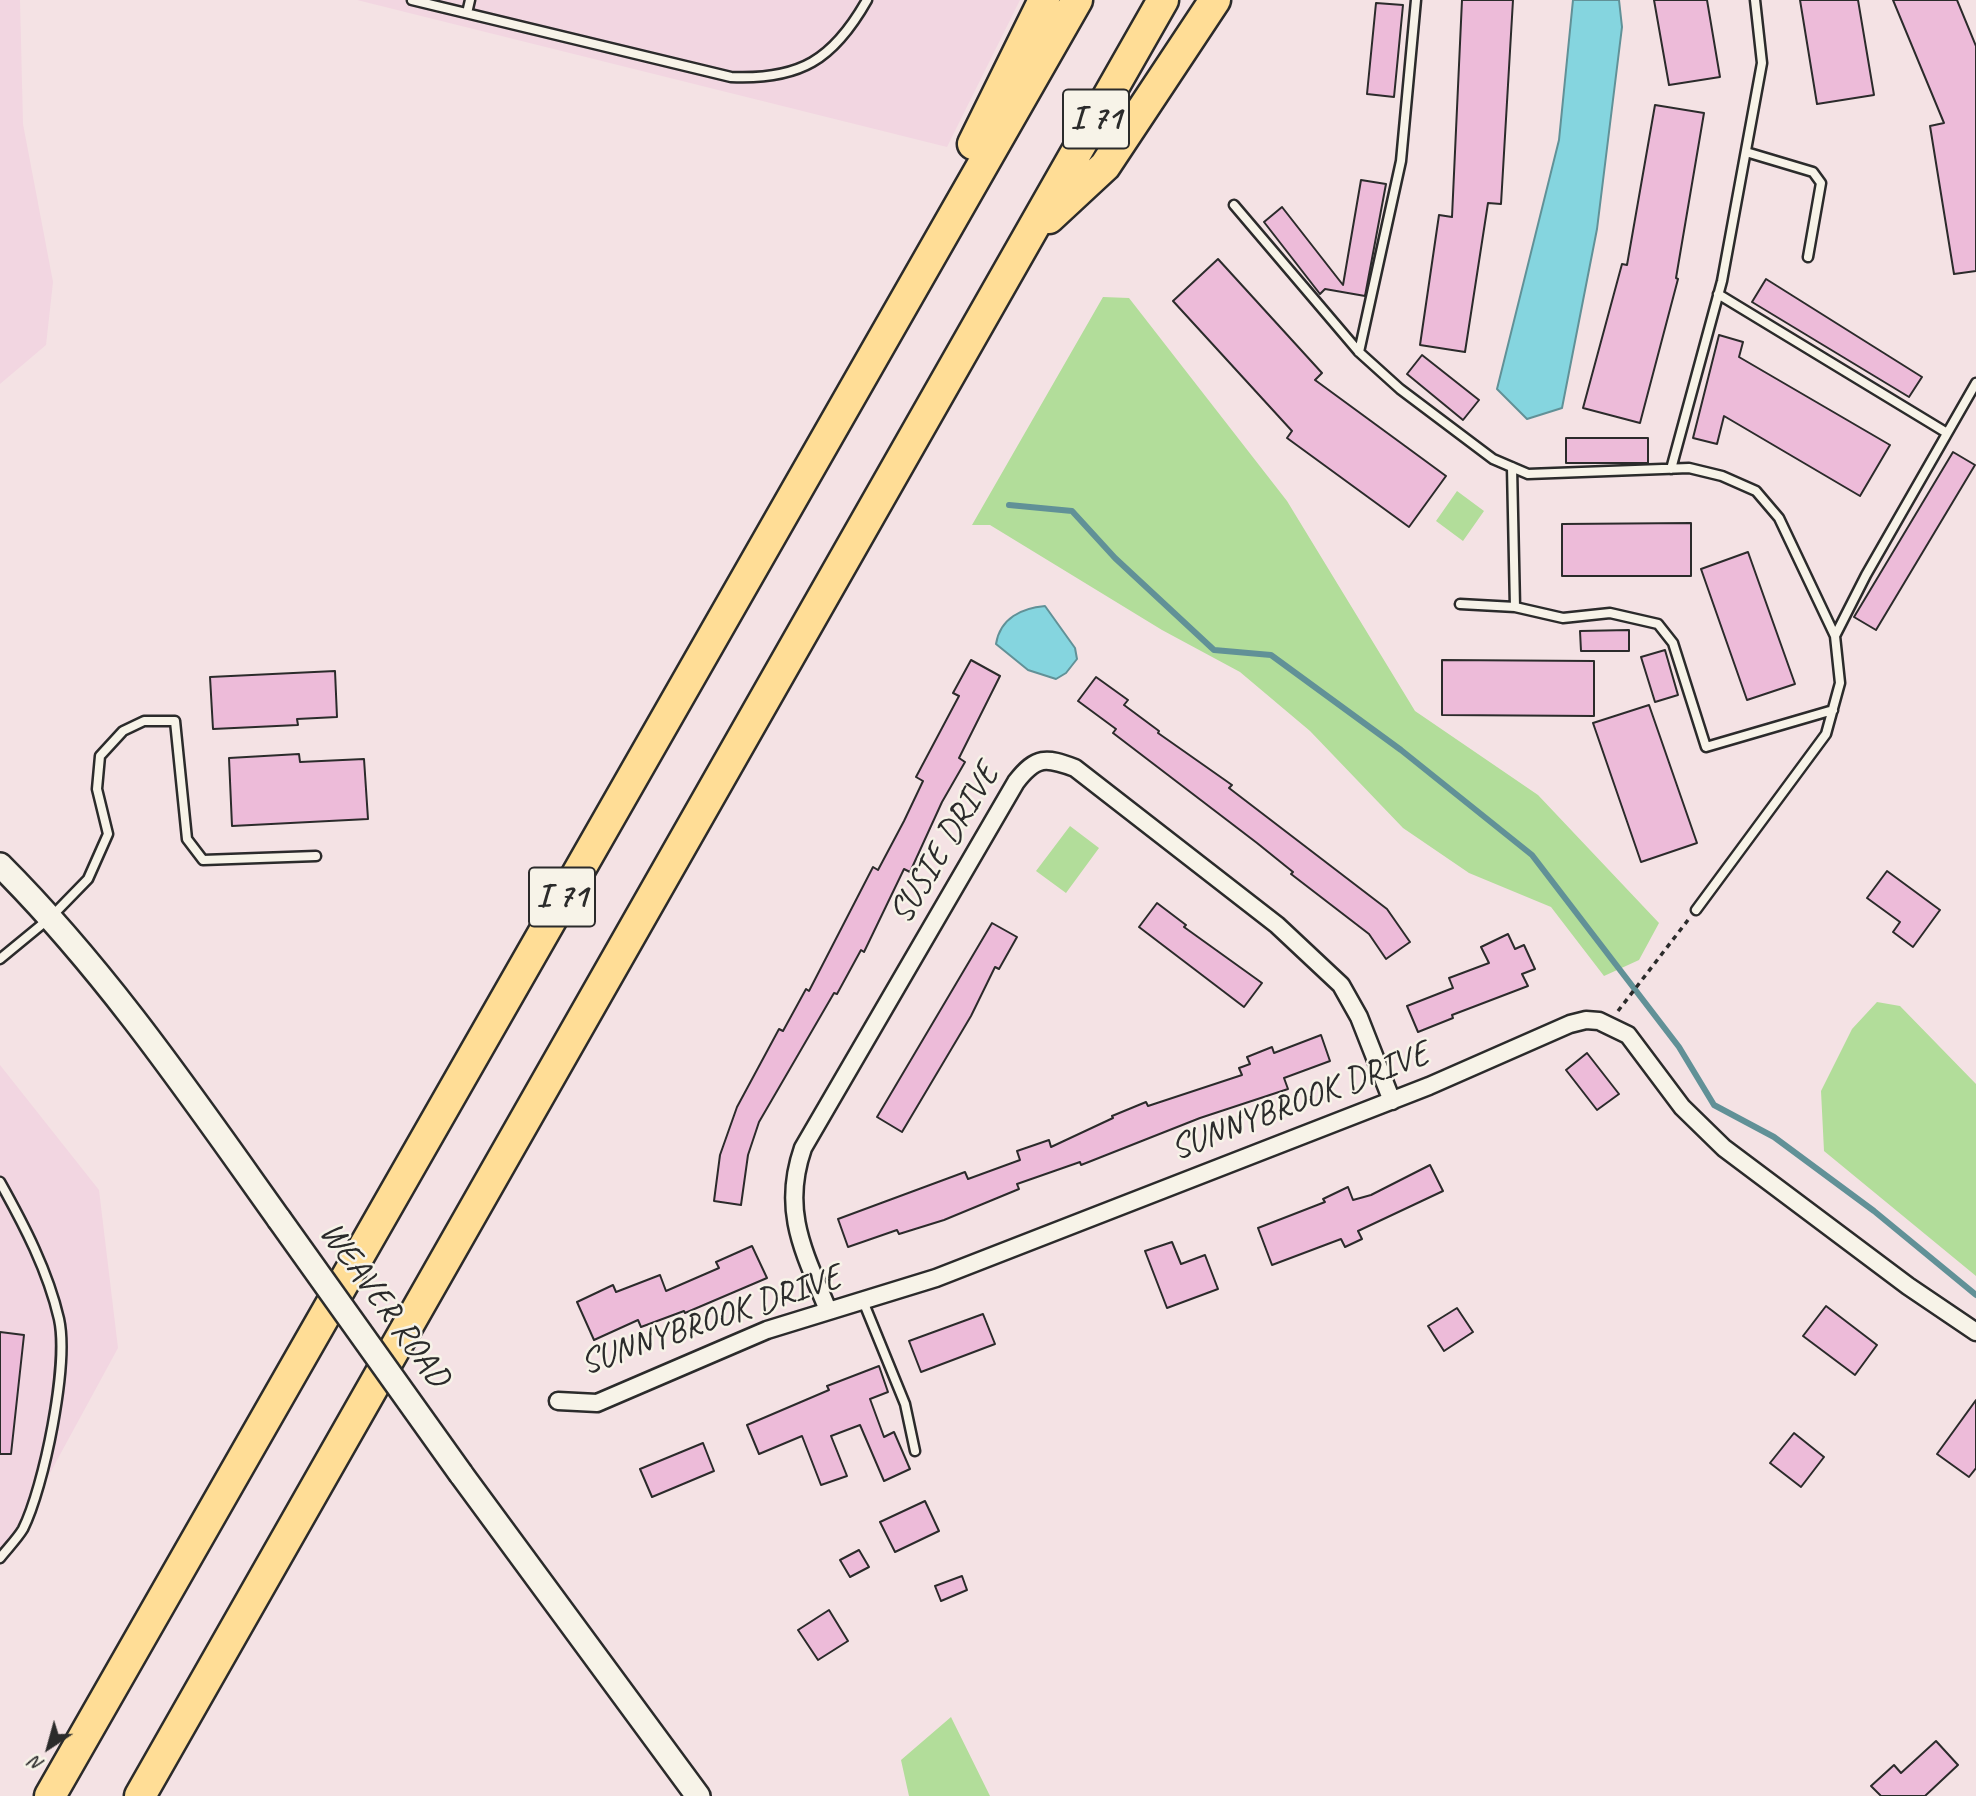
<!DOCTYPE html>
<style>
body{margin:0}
#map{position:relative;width:1976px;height:1796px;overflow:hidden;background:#f4e2e4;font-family:Caveat,sans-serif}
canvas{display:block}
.north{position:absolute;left:14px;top:1712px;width:70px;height:70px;-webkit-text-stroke:5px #f7f3e8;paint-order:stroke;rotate:216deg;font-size:19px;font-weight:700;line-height:28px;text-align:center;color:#2b2b2b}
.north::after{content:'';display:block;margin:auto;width:24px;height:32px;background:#2b2b2b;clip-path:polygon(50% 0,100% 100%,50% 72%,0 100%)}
</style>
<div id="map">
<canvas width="1976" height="1796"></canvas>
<div class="north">N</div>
</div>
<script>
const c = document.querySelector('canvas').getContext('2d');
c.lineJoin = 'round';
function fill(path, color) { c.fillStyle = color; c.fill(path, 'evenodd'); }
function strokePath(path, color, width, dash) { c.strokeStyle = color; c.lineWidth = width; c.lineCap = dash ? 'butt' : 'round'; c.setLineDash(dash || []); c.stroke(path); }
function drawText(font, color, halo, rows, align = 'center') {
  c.font = font + ' Caveat,sans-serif'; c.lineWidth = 5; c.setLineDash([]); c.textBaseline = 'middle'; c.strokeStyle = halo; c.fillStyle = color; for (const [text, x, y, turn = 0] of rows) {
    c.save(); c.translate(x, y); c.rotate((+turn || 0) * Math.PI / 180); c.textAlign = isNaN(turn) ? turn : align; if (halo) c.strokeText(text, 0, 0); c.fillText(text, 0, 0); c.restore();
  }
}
const built = new Path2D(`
 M0 0H20L23 124 53 282 46 345 0 384Z
 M357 0H1020L947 147Z
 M0 1065 99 1190 118 1348 0 1565Z`);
const green = new Path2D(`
 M1103 297 1129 298 1287 501 1415 711 1538 795 1659 923 1639 960 1604 976 1551 907 1469 873 1403 828 1310 731 1240 672 1162 630 990 525H972Z
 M1457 491 1484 511 1463 541 1436 521Z
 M1070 826 1099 848 1066 893 1036 871Z
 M1877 1002 1900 1006 1976 1084V1276L1824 1151 1821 1091 1852 1029Z
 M951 1717 990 1796H909L901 1760Z`);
const water = new Path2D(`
 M1573 0H1619L1622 27 1597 229 1562 408 1527 419 1497 389 1559 140Z
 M1045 606 1075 648 1077 659 1066 673 1056 679 1028 670 996 644C1000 618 1022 608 1045 606Z`);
const stream = new Path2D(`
 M1009 505 1072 511 1115 558 1214 650 1271 655 1401 750 1532 855 1679 1047 1714 1105 1774 1137 1874 1211 1976 1295`);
const building = new Path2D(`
 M1462 0H1513L1501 204 1488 203 1465 352 1420 345 1439 215 1452 217Z
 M1654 0H1707L1720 77 1669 85Z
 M1800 0H1858L1874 95 1817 104Z
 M1893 0H1957L1976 46V271L1954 274 1930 126 1944 123Z
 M1376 3 1403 5 1394 97 1367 94Z
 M1655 105 1704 113 1676 278 1678 279 1640 423 1583 408 1622 264 1627 265Z
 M1361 180 1386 184 1365 296 1325 289 1320 294 1264 222 1282 207 1343 285Z
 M1218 259 1322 373 1315 380 1446 476 1409 527 1287 438 1292 431 1173 301Z
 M1766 279 1922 377 1909 397 1752 302Z
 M1719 335 1743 342 1739 357 1890 445 1860 496 1724 416 1717 444 1693 438Z
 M1422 355 1479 400 1463 420 1407 374Z
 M1566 438H1648V463H1566Z
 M1953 452 1975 465 1876 630 1854 617Z
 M1691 523V576H1562V524Z
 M1748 552 1795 684 1747 700 1701 569Z
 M1629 630V651H1581L1580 631Z
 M1665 650 1678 695 1655 702 1641 657Z
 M971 660 1000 676 959 758 965 762 942 802 910 872 904 869 864 952 861 950 837 994 834 993 759 1122 748 1155 741 1205 714 1201 720 1155 737 1107 779 1029 783 1031 806 989 809 991 873 867 878 870 904 821 923 781 916 777 959 696 953 693Z
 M1442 660 1594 661V716L1442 715Z
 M335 671 337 717 297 719 298 725 213 729 210 677Z
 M1096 677 1128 700 1124 705 1159 731 1158 733 1232 785 1229 788 1387 909 1410 942 1386 959 1369 934 1291 874 1293 872 1257 843 1113 733 1116 729 1078 701Z
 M1649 705 1697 843 1641 862 1593 723Z
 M299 754 300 762 364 759 368 819 232 826 229 758Z
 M1887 871 1940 910 1913 947 1893 932 1900 922 1867 898Z
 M1157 903 1186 925 1184 927 1262 983 1244 1007 1139 927Z
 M992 923 1017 937 999 969 995 967 971 1016 902 1132 877 1117Z
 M1508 934 1515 949 1524 945 1535 969 1522 974 1528 986 1452 1015 1453 1018 1418 1032 1407 1006 1453 988 1449 978 1489 963 1481 947Z
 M1321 1035 1330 1061 1284 1078 1288 1089 1200 1118 1081 1165 1080 1162 1017 1184 1019 1189 944 1220 899 1234 897 1230 848 1247 838 1219 965 1172 968 1179 1020 1160 1017 1151 1049 1140 1051 1147 1113 1118 1112 1116 1146 1102 1148 1106 1242 1075 1239 1068 1250 1064 1247 1057 1272 1047 1274 1053Z
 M1587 1053 1619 1094 1597 1110 1566 1070Z
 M1430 1165 1443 1191 1358 1231 1362 1239 1345 1247 1341 1239 1272 1265 1258 1228 1325 1202 1323 1199 1348 1187 1353 1200 1371 1195Z
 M1172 1242 1181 1264 1205 1255 1218 1289 1167 1308 1145 1251Z
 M752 1246 767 1278 685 1313 684 1311 641 1327 638 1320 594 1340 577 1302 613 1285 616 1292 660 1275 666 1291 719 1268 716 1262Z
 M1826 1306 1877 1345 1855 1375 1803 1336Z
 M1457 1308 1473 1332 1444 1351 1428 1326Z
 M983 1314 995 1344 921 1372 909 1341Z
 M0 1332 24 1335 11 1454H0Z
 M879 1366 888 1392 870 1399 884 1437 894 1432 910 1469 884 1481 860 1425 831 1436 847 1476 821 1485 802 1436 759 1454 747 1425 829 1390 827 1386Z
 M1976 1400V1468L1969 1477 1937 1454Z
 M1794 1433 1824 1457 1801 1487 1770 1463Z
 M703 1443 714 1471 652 1497 640 1469Z
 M925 1501 939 1531 895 1552 880 1522Z
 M859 1550 869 1567 850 1577 840 1560Z
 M962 1576 967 1590 941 1601 935 1586Z
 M829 1610 848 1641 818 1660 798 1630Z
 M1936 1741 1958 1765 1925 1796H1881L1871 1786 1894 1765 1901 1773Z`);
const path = new Path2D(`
 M1618 1011 1688 920`);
const lane = new Path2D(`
 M412 0 731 77C800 80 833 60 867 0
 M467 13 470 0
 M1746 152 1813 172 1821 183 1808 257
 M1234 205 1359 352 1400 389 1493 459 1528 474 1689 468 1722 476 1756 491 1779 518 1835 636
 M1718 294 1947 433
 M1359 352 1401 161 1416 0
 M1512 467 1515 607
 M1671 469 1722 281 1762 63 1755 0
 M1460 604 1515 607 1563 618 1610 613 1658 624 1673 643 1706 747 1833 710
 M1696 910 1826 734 1840 683 1835 636 1866 575 1976 383
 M0 959 51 917 88 879 108 834 97 789 100 756 123 731 144 721H175L187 839 203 860 316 856
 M0 1182C24 1225 48 1271 59 1319 69 1365 44 1487 23 1529 17 1539 7 1549 0 1558
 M863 1301 905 1404 915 1451`);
const street = new Path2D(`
 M828 1310C804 1252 781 1211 803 1148L1016 782C1036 756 1046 757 1075 768L1277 925 1341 985 1359 1017 1392 1101
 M558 1401 597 1403 767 1330 936 1278 1429 1086 1570 1024 1586 1020 1599 1021 1628 1035 1682 1107 1724 1148 1908 1286 1976 1332`);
const secondary = new Path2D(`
 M0 865C107 972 192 1097 279 1219
 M461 1474 698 1796`);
const highway = new Path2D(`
 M973 144 1044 0
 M1049 218 1105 166 1215 0
 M50 1796 1077 0
 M140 1796 1163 0`);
const secondaryBridge = new Path2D(`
 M279 1219 461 1474`);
const shields = [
 [1096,119,66],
 [562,897,66]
];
const shieldNames = [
 ["I 71",1096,119],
 ["I 71",562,897]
];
const streetNames = [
 ["SUSIE DRIVE",945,844,-59],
 ["SUNNYBROOK DRIVE",1300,1102,-21],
 ["WEAVER ROAD",384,1305,54],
 ["SUNNYBROOK DRIVE",711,1321,-19]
];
fill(built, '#f2d6e1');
fill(green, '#b2dd9a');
fill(water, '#85d5df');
strokePath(water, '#619197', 2);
strokePath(stream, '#619197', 6);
fill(building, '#edbbd9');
strokePath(building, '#2b2b2b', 2);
strokePath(lane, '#2b2b2b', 13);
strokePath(street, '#2b2b2b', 21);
strokePath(secondary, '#2b2b2b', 28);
strokePath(highway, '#2b2b2b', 35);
strokePath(path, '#2b2b2b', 3.5, [5, 5]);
strokePath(lane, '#f7f3e8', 8);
strokePath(street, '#f7f3e8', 16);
strokePath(secondary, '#f7f3e8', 23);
strokePath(highway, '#ffdd96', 30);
strokePath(secondaryBridge, '#2b2b2b', 28, []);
strokePath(secondaryBridge, '#f7f3e8', 23);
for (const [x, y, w] of shields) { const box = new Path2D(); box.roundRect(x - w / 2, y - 29.5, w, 59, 5); c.fillStyle = '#f7f3e8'; c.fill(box); strokePath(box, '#2b2b2b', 2); }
drawText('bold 33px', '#2b2b2b', null, shieldNames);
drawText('35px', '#2b2b2b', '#f7f3e8', streetNames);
</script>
